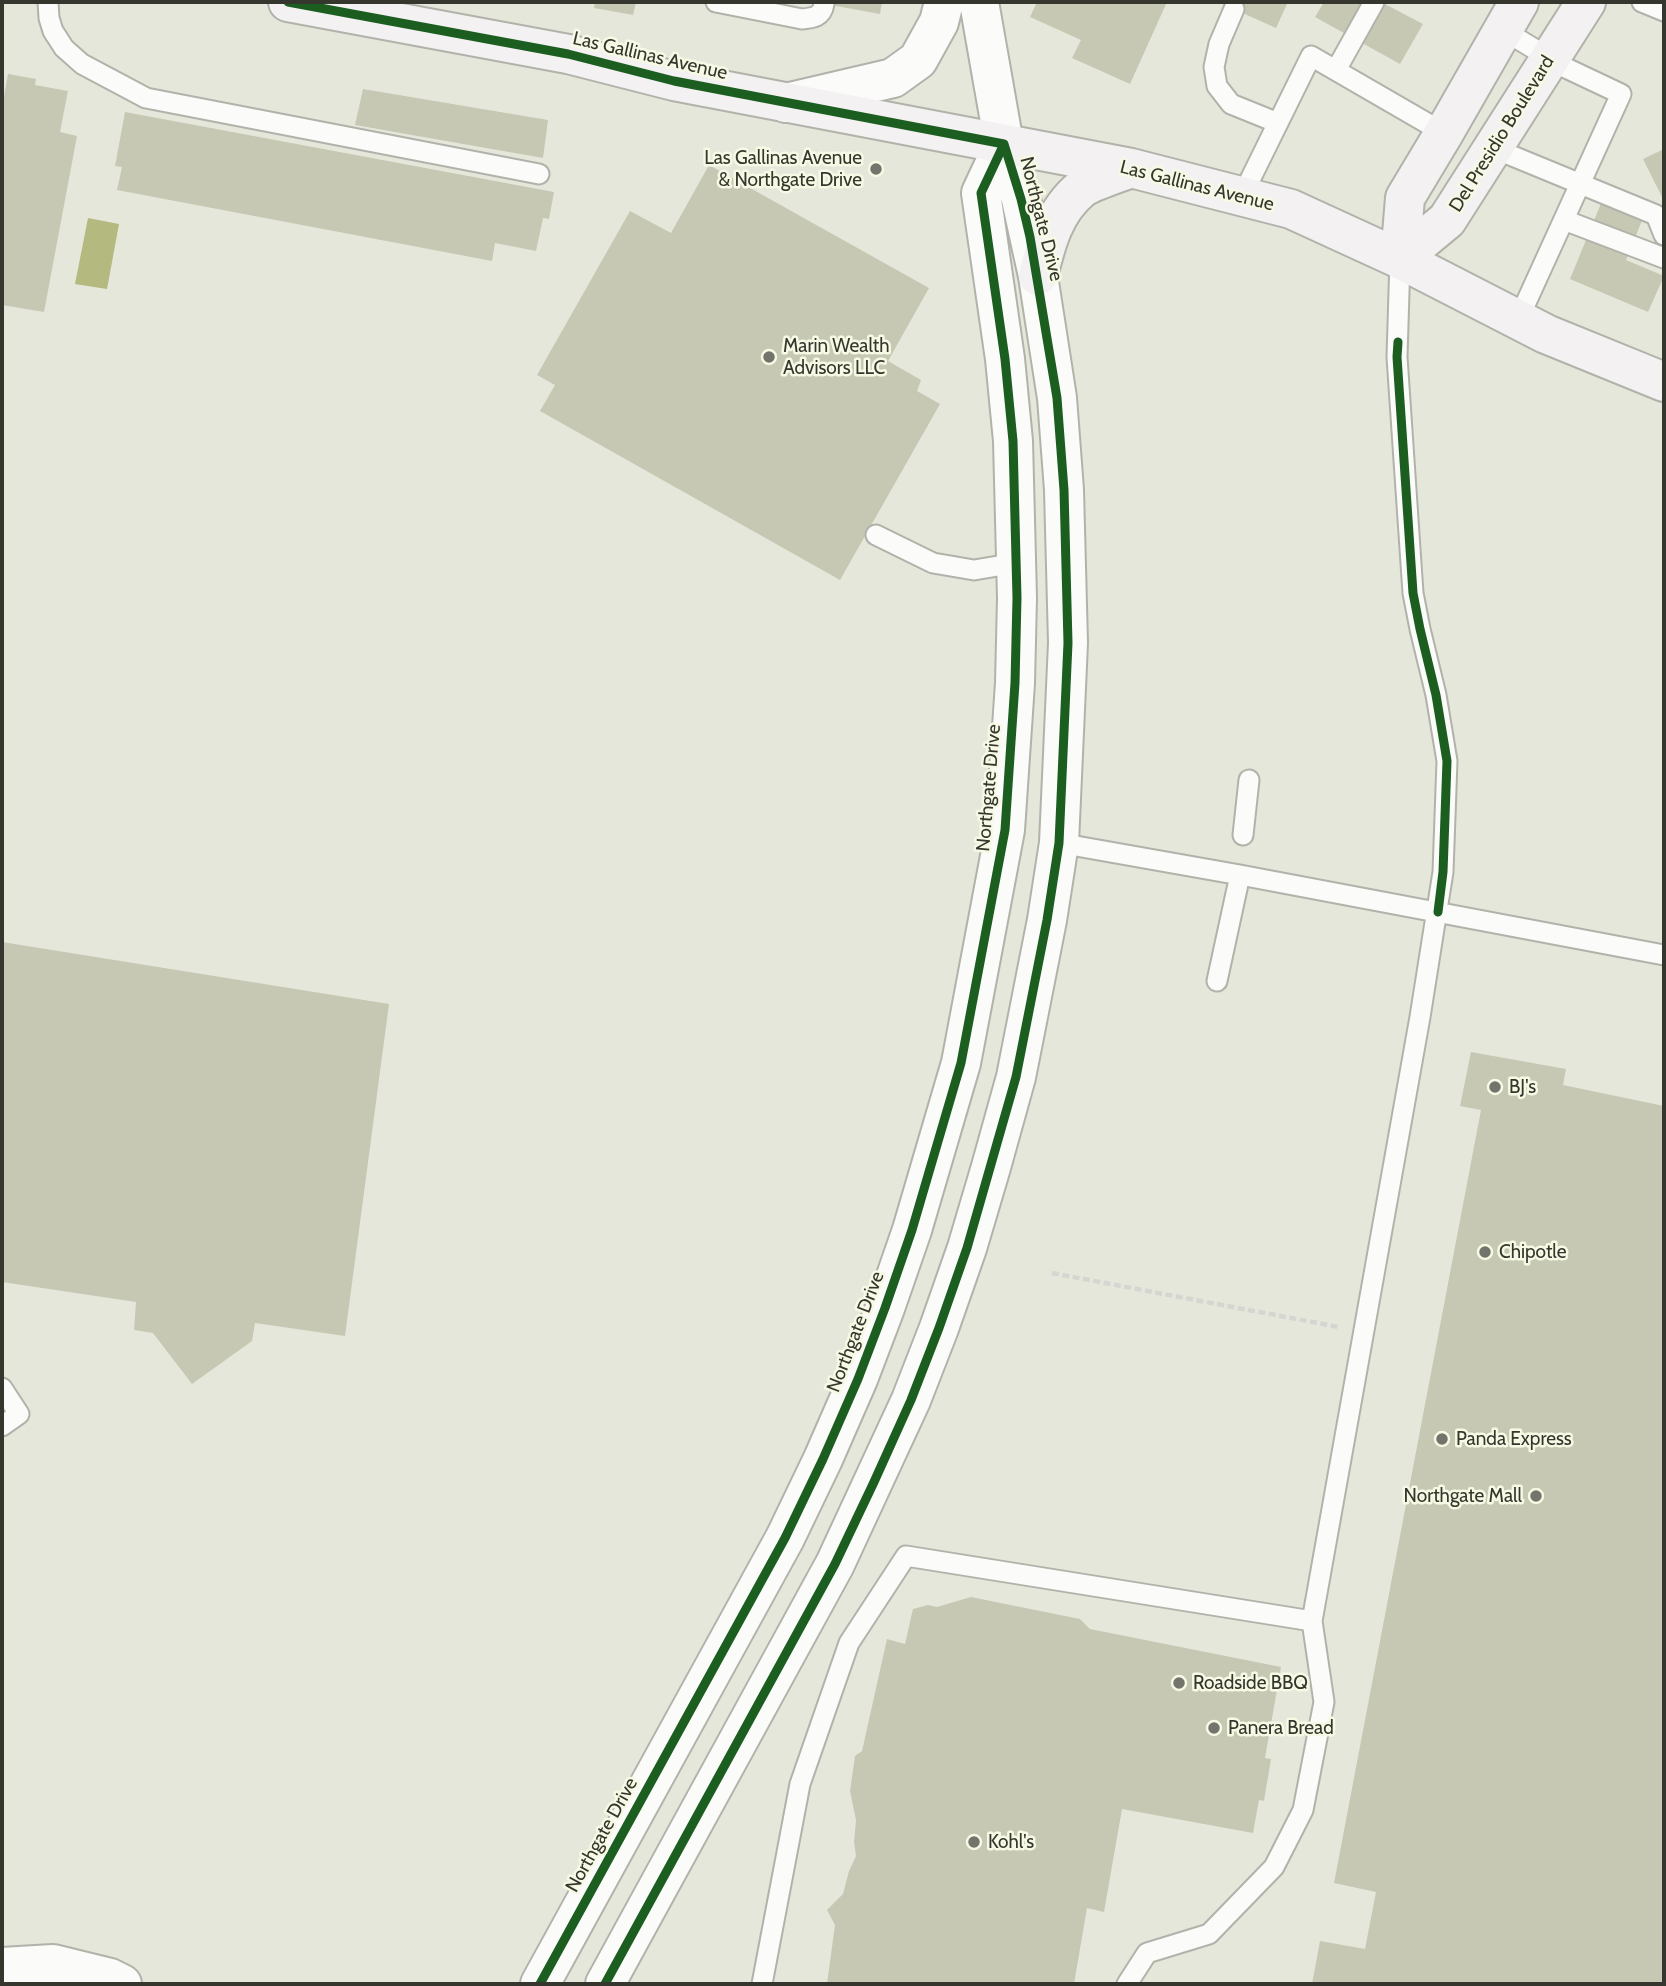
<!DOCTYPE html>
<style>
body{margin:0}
#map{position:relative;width:1666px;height:1986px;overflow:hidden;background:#e6e7db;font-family:Cabin,sans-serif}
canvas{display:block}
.frame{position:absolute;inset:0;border:4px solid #35362e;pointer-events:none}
</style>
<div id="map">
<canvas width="1666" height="1986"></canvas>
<div class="frame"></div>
</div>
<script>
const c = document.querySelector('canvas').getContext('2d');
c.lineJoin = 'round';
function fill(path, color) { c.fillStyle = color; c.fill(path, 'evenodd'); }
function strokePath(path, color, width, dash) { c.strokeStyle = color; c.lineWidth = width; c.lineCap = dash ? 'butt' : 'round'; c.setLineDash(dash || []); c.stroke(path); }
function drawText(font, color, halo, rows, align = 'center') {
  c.font = font + ' Cabin,sans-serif'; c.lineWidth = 5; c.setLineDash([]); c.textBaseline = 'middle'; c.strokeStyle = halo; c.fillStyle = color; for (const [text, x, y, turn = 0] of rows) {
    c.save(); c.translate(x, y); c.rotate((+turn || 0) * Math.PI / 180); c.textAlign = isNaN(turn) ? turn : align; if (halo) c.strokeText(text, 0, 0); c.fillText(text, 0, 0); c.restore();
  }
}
const water = new Path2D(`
 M88 218 119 224 107 289 75 284Z`);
const building = new Path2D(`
 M595 2H636L633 15 594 8Z
 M820 2H882L880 14 820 3Z
 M1037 2H1167L1130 84 1072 58 1081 40 1030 17Z
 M1218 2H1288L1276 28Z
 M1324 2H1381L1423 24 1400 64 1315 17Z
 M8 74 36 79 35 85 68 91 60 132 77 136 44 312 2 305V108Z
 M363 89 548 120 543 158 355 125Z
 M125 112 554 192 549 219 543 218 536 251 495 243 492 261 117 190 122 167 115 166Z
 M1664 149V201L1643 159Z
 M709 165 929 288 888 361 921 380 917 391 940 404 840 580 540 411 555 385 537 375 630 211 671 233Z
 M1602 201 1643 218 1626 260 1664 276 1648 312 1570 279Z
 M2 942 389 1004 345 1336 255 1323 252 1341 192 1384 153 1333 134 1330 136 1302 2 1282Z
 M1471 1052 1566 1069 1563 1085 1664 1106V1984H1312L1320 1941 1365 1949 1376 1892 1334 1883 1481 1110 1460 1106Z
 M971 1597 1080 1619 1090 1629 1281 1667 1265 1758 1271 1759 1264 1801 1259 1800 1253 1833 1122 1809 1104 1912 1087 1908 1074 1984H827L835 1925 827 1910 843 1894 849 1871 856 1856 854 1842 856 1820 850 1791 855 1756 862 1751 887 1639 905 1644 913 1609 928 1605 937 1607Z`);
const path = new Path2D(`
 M1052 1273 1339 1327`);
const service = new Path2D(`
 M48 2 49 18 53 31 64 48 82 64 146 98 539 174
 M716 2 802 19C813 18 822 17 824 4
 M1642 2 1664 11
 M1234 9 1219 44 1214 67 1217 86 1231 104 1278 123
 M1503 30 1566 68 1621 94 1518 320
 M1336 70 1374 2
 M1493 148 1656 215 1664 235
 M1242 196 1311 56 1444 133
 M1564 220 1664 258
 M876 535 933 563 974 570 1016 563
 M1243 835 1249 780
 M1059 843 1240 875 1664 955
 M1217 981 1240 875
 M2 1388 19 1414 2 1426
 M762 1984 800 1784 849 1643 906 1556 1312 1621 1420 1017 1443 872 1447 761 1436 695 1420 629 1413 593 1397 357 1400 259
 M1127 1984 1147 1953 1209 1934 1274 1867 1303 1810 1324 1702 1312 1621`);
const minor = new Path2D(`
 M2 1967 53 1964 110 1978 122 1984`);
const tertiary = new Path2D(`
 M786 103 893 78 918 60 939 22 944 2
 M540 1984 785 1538 823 1459 858 1379 885 1308 912 1230 961 1063 1005 830 1015 683 1017 598 1013 441 1005 359 981 193 1004 144
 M605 1984 835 1564 911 1400 939 1328 967 1248 991 1167 1016 1077 1047 920 1059 843 1068 643 1064 490 1057 398 1038 276 1021 199 1004 144 979 2`);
const secondary = new Path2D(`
 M288 2 568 54 674 81 1131 168 1291 209 1400 259 1546 334 1664 382
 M1400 259 1447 220 1586 2
 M1400 259 1405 198 1444 133 1519 2
 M1038 276C1046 244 1054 211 1081 189 1090 182 1119 173 1131 168`);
const cycleway = new Path2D(`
 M288 2 568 54 674 81 1004 144
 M1398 342 1397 357 1413 593 1420 629 1436 695 1447 761 1443 872 1438 912
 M540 1984 785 1538 823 1459 858 1379 885 1308 912 1230 961 1063 1005 830 1015 683 1017 598 1013 441 1005 359 981 193 1004 144
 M605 1984 835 1564 874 1482 911 1400 939 1328 967 1248 1016 1077 1047 920 1059 843 1068 643 1064 490 1057 398 1030 237 1021 199 1004 144`);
const markers = [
 [876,169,7,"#73746b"],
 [769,357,7,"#73746b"],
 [1495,1087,7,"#73746b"],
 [1485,1252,7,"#73746b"],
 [1442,1439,7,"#73746b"],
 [1536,1496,7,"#73746b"],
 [1179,1683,7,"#73746b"],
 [1214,1728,7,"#73746b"],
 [974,1842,7,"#73746b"]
];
const streetNames = [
 ["Las Gallinas Avenue",650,56,13],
 ["Del Presidio Boulevard",1502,134,-58],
 ["Las Gallinas Avenue",1197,186,14],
 ["Northgate Drive",1041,219,76],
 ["Northgate Drive",989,788,-85],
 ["Northgate Drive",856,1332,-69],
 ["Northgate Drive",602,1835,-61]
];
const poiNames = [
 ["Las Gallinas Avenue",862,158,"right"],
 ["& Northgate Drive",862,180,"right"],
 ["Marin Wealth",783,346],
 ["Advisors LLC",783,368],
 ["BJ's",1509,1087],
 ["Chipotle",1499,1252],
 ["Panda Express",1456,1439],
 ["Northgate Mall",1522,1496,"right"],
 ["Roadside BBQ",1193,1683],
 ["Panera Bread",1228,1728],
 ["Kohl's",988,1842]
];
fill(water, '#b4b97f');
fill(building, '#c6c8b3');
strokePath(service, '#b1b3aa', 23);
strokePath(minor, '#b1b3aa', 42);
strokePath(tertiary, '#b1b3aa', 42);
strokePath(secondary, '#b1b3aa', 42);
strokePath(path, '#d5d5d2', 4.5, [7, 3.5]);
strokePath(service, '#fbfbfa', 19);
strokePath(minor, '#fbfbfa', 38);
strokePath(tertiary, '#fbfbfa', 38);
strokePath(secondary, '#f4f1f2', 38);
strokePath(cycleway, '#1b5e20', 9);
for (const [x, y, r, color] of markers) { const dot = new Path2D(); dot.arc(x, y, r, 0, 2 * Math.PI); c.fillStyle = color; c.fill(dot); strokePath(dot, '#f6f9e3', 2.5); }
drawText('19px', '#35362e', '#f6f9e3', streetNames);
drawText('19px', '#35362e', '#f6f9e3', poiNames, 'left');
</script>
